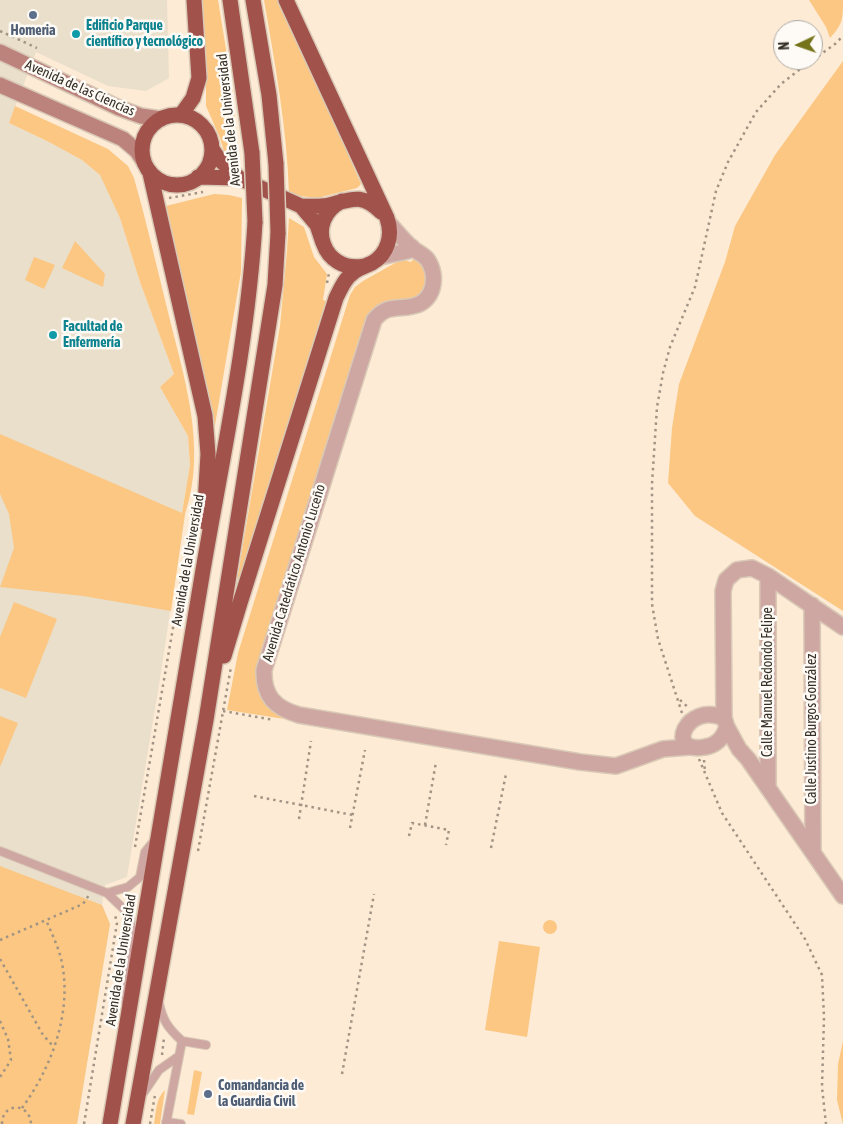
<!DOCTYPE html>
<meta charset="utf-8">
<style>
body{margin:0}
#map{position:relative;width:843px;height:1124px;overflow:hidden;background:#fdebd5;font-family:"Asap Condensed",sans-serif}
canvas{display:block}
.north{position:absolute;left:773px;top:20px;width:50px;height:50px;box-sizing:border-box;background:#fefbf6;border:1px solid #aea9a3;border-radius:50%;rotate:267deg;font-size:14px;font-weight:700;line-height:20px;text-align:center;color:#352f26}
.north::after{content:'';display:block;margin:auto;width:18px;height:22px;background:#75741a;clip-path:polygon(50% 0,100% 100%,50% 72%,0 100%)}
</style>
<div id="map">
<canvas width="843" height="1124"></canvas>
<div class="north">N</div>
</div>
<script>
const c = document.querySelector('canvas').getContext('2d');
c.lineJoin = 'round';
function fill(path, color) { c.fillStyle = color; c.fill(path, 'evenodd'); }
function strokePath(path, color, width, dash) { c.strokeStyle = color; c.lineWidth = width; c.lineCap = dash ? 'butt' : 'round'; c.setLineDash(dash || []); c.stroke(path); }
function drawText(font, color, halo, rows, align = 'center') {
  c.font = font + ' "Asap Condensed",sans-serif'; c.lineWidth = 5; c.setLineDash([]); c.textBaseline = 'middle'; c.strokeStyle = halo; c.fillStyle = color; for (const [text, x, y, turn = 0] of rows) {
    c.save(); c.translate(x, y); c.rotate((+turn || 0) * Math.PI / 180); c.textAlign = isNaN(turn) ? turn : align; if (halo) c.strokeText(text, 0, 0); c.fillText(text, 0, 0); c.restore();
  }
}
const education = new Path2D(`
 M0 0H167L169 78 146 91 108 86 36 52 9 123 49 142 82 160 100 175 107 187 120 218 140 282 174 374 160 387 188 436 190 465 182 513 185 514 159 685 127 877 105 885 102 905 110 924 77 1124H0Z`);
const green = new Path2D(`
 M200 0H218L232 86 240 169 231 165 226 158 220 138 206 106V62Z
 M264 0H280L281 2 361 184 357 188 317 198 300 196 289 193C287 128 275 64 264 0Z
 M809 0H843C843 19 843 24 830 38L826 27Z
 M843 61V611L695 516 668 483 672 428 679 384 725 262 735 226 775 155Z
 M15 106 108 149 128 166 134 178C146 220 156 264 167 308 183 375 208 446 185 514L171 611 83 596 0 587 14 548 9 514 0 494V434L182 513 190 465 188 436 160 387 174 374 140 282 120 218 100 175 82 160 49 142 9 123Z
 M214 194 229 195 242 198 241 272 214 431 162 207Z
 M289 218 304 227 314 257 327 274 323 300 326 301 241 576 237 580 280 326 287 251Z
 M75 241 105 274 103 287 62 268Z
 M34 257 55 265 44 289 25 280Z
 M414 258C421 262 427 268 426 276 426 307 406 295 386 302 378 305 374 311 368 317L262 652C258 687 253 704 291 720L227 710 238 653 350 295 355 287 363 281 395 263 404 260 411 262Z
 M14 602 57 619 26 698 0 688V637Z
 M0 716 18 723 0 767Z
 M0 866 102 905 110 924 77 1124H0Z
 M543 927a7 7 0 1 1 14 0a7 7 0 1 1-14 0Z
 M499 941 540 947 527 1037 485 1030Z
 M843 1041V1124L837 1100 838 1064Z
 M194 1070 202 1072 194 1115 187 1114Z
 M165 1090 160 1124H154C156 1112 156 1098 165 1090Z`);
const path = new Path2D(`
 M0 31 37 48
 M813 60 835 44 843 36
 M169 198 203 192
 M327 283 329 273 328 271
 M680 700 689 708
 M223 711 274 720
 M682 713 658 639 652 604V484L657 407 663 373 670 347 695 287 716 191 728 162 756 112 781 84 812 60
 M699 759 722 813 805 939 822 975 824 1017 822 1087 826 1124
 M704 760 705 772
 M254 796 353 815
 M299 819 311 741
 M425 825 436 762
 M350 828 365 750
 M409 836 412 823 449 830 446 845
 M135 847 191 524
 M491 848 506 774
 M198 851 231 667
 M0 940 83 904 89 895
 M0 959 43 1035 54 1047
 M0 1021 8 1039 11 1060 0 1077
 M162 1055 164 1038
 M342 1074 374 894
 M22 1108C51 1068 72 1014 62 963 59 948 52 934 46 920
 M2 1124C2 1102 30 1102 31 1124
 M84 1124 117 923 115 915
 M150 1124 155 1095`);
const lane = new Path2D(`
 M0 851 107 893 127 912 130 915 132 931 123 986 126 1003
 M107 893 128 887 140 877 145 852 154 841
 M159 1003C163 1021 168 1028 182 1041
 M144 1092 159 1070 179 1056
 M166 1122 181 1124
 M166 1124 182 1041 206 1045`);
const street = new Path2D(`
 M388 222C396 231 403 240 412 248 417 252 424 255 427 259 439 276 434 302 413 306 396 310 387 304 374 320L264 670C263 696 275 708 299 715L580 762 616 766 663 749 689 747
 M380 257 408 251 412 247
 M812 605 813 853
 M843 627 768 576 752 568 737 570 726 580 723 591 724 718 727 727 739 749 748 759 843 896
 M724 718C686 701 664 755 705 747 717 745 723 738 727 727
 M768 788V576`);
const secondary = new Path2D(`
 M0 52 119 108 141 116 161 119
 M0 85 123 139 137 151 143 160`);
const highway = new Path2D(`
 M230 0 252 153
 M253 0 269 95 276 164
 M181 115 193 98 199 78 194 0
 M142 150a35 35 0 1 1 70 0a35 35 0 1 1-70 0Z
 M212 149 218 158 239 178 301 206 317 225 323 243
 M150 173 205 416 208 454 204 522
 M198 177 239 178
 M342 201C304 220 323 274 364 266
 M301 206C310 206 320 207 329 205 352 199 362 193 381 212
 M224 656 240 603 336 298C341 288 345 278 354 272 359 268 366 266 372 263 388 254 393 235 387 218L286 0
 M110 1124C141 941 171 759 202 576 222 458 248 342 255 222
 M133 1124 206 720 275 285 278 233`);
const highwayBridge = new Path2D(`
 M252 153 255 222
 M276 164 278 233`);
const markers = [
 [33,15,5,"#5c6f8a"],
 [76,34,5,"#0f9aa8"],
 [53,335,5,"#0f9aa8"],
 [208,1094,5,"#5c6f8a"]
];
const cultureNames = [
 ["Edificio Parque",86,26],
 ["científico y tecnológico",86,42],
 ["Facultad de",63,327],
 ["Enfermería",63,343]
];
const serviceNames = [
 ["Homeria",33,31],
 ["Comandancia de",218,1086,"left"],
 ["la Guardia Civil",218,1102,"left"]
];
const streetNames = [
 ["Avenida de las Ciencias",80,88,24],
 ["Avenida de la Universidad",229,120,-96],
 ["Avenida de la Universidad",188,560,-80],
 ["Avenida Catedrático Antonio Luceño",294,573,-73],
 ["Calle Manuel Redondo Felipe",768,682,-90],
 ["Calle Justino Burgos González",812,729,-90],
 ["Avenida de la Universidad",121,960,-81]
];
fill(education, '#eadfcb');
fill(green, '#fbc782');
strokePath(lane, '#d9c9b6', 10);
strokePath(street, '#d9c9b6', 18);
strokePath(secondary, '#d9c9b6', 18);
strokePath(highway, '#d9c9b6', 18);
strokePath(path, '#a19484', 2.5, [2.5, 4]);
strokePath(lane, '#cea7a2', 8);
strokePath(street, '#cea7a2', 15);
strokePath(secondary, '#bc837d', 15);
strokePath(highway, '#a0524b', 15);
strokePath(highwayBridge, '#d9c9b6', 18, []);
strokePath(highwayBridge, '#a0524b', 15);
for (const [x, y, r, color] of markers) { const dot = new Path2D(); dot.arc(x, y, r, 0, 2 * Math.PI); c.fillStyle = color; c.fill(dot); strokePath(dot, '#fefbf6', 2); }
drawText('bold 14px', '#0d838f', '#fefbf6', cultureNames, 'left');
drawText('bold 14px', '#4e5e75', '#fefbf6', serviceNames);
drawText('14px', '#352f26', '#fefbf6', streetNames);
</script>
